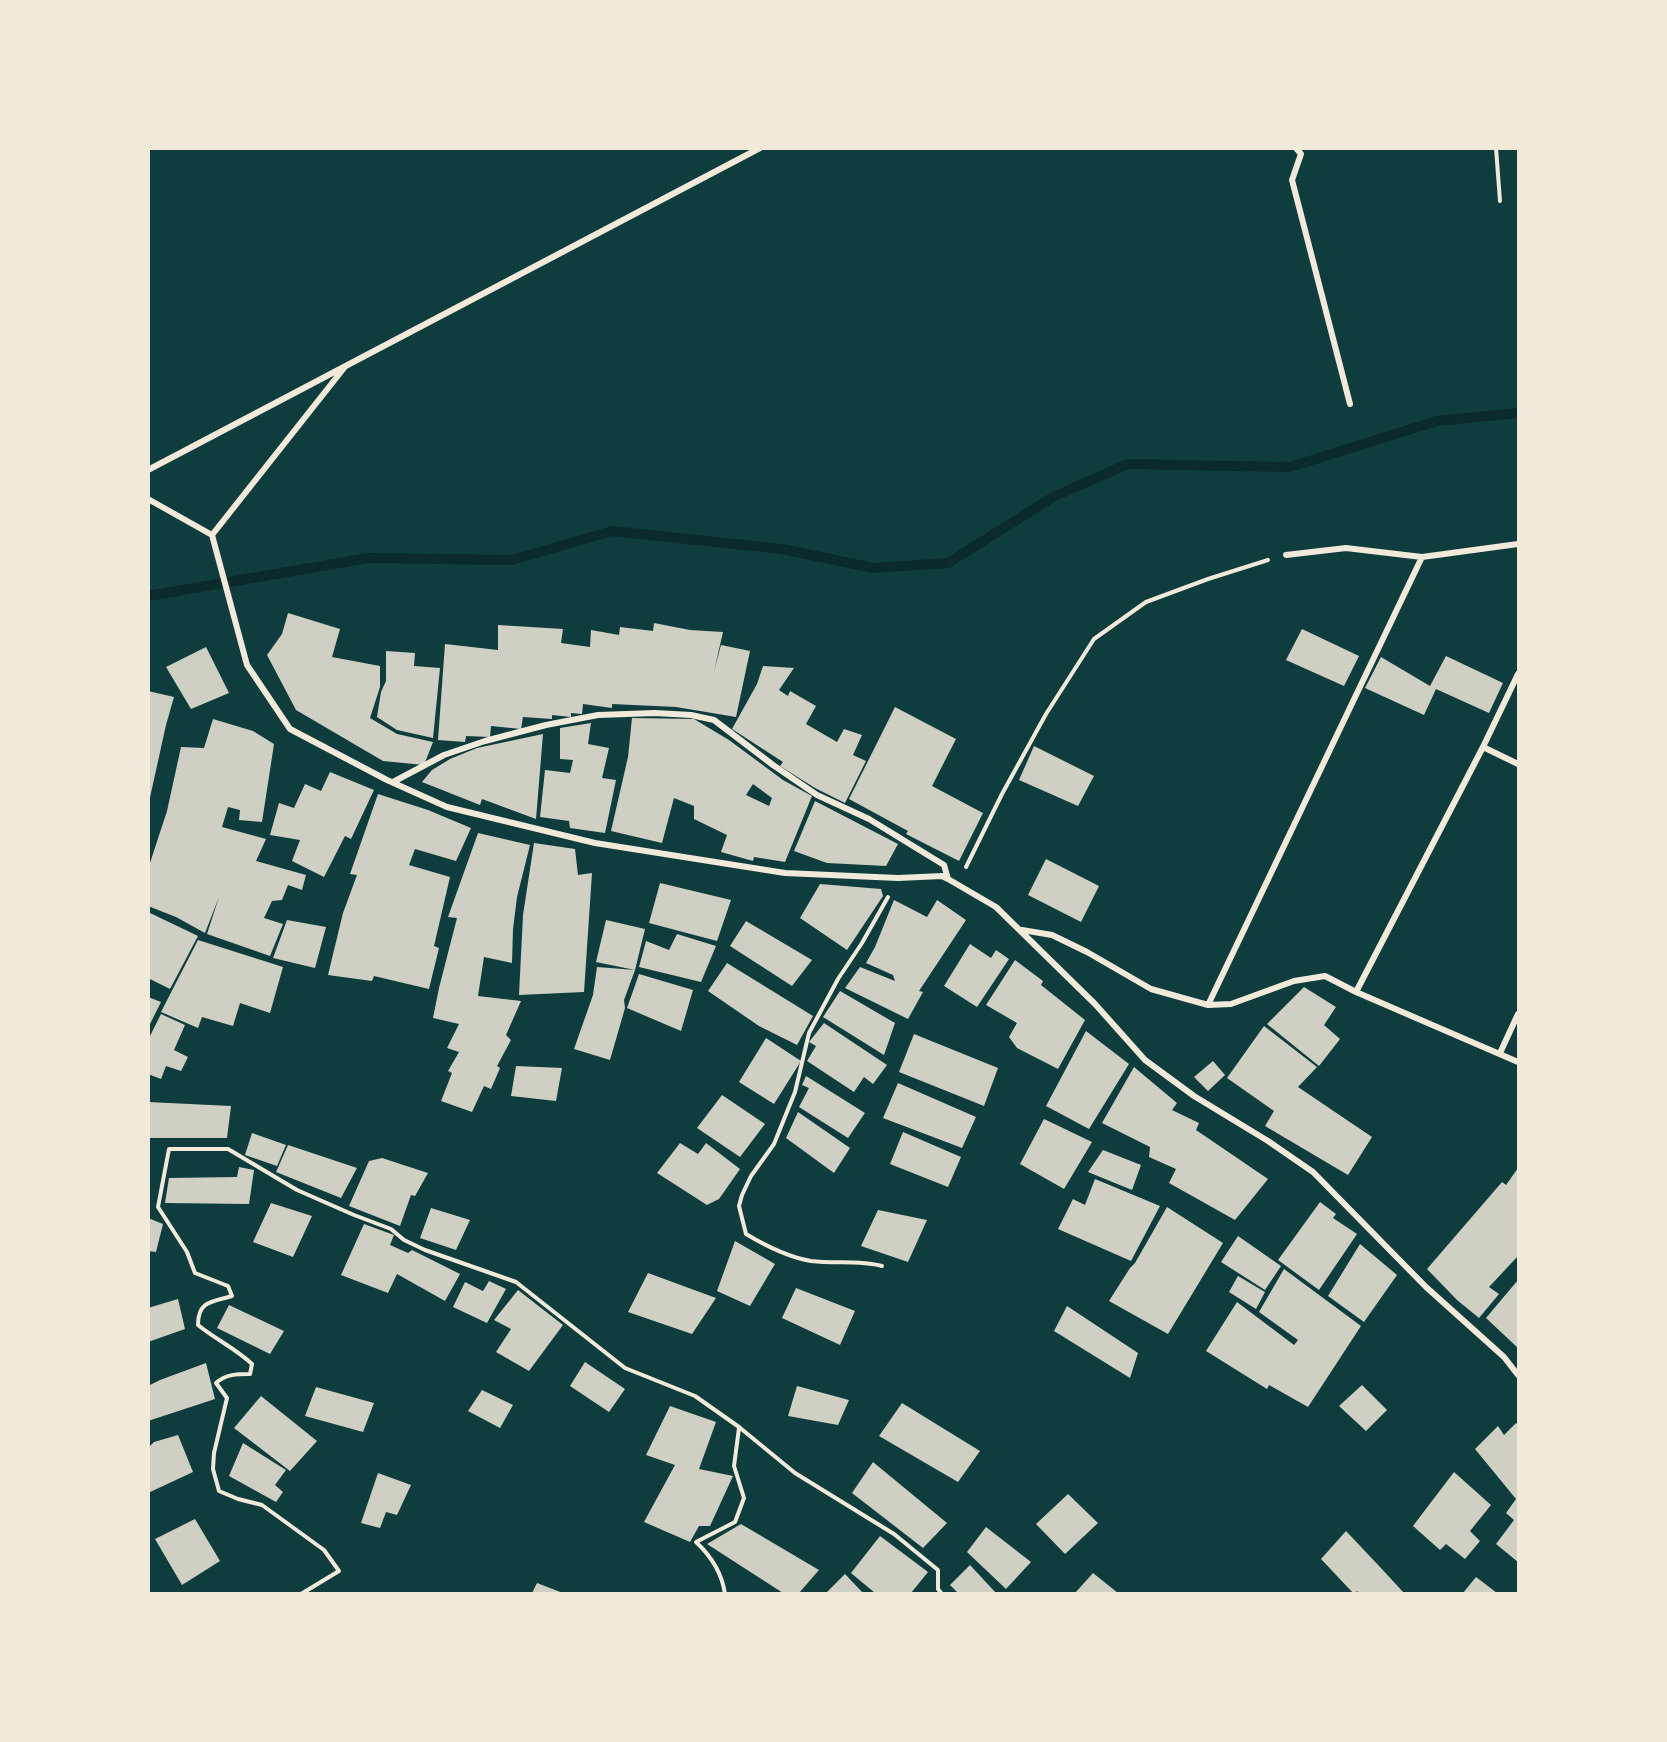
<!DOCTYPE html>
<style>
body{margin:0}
#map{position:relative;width:1667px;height:1742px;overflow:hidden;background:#0f3d3e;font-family:Ubuntu,sans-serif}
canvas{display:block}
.frame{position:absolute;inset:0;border:150px solid #f1e9da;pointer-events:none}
</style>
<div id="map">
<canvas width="1667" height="1742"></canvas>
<div class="frame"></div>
</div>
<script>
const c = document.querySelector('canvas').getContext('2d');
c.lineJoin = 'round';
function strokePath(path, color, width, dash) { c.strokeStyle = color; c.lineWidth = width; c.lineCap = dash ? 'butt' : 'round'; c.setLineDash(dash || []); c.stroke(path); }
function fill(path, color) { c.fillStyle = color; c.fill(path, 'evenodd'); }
const stream = new Path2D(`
 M148 596 368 558 512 560 612 531 782 549 873 568 948 563 1053 497 1128 464 1290 467 1437 421 1518 413`);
const building = new Path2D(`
 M288 613 340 629 332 657 380 666V687L370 718 397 734 433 742 424 765 383 761 296 710 267 655 282 634Z
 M654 623 690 630 723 632 714 671 721 645 750 651 736 717 676 707 612 704V708L583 704 582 714 571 713V717L552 715V719L523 717 521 729 491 726 490 737 466 736 465 742 438 740 445 644 498 650V625L563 629 561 643 590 647 591 630 619 635 620 627 653 631Z
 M1302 629 1359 656 1344 686 1286 660Z
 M206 647 229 693 191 709 166 667Z
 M386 651 415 653 414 666 440 668 433 738 397 730 377 717 381 692 386 681Z
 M1446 656 1503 683 1489 713 1436 689 1424 715 1365 688 1381 657 1430 686Z
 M763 666 794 668 779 690 788 696 790 691 816 706 806 724 837 742 844 729 862 735 853 755 866 761 845 803 815 788 780 766 783 762 732 729 757 684Z
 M148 691 174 697 166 725 149 802Z
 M895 707 956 739 932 786 983 813 959 861 906 834 908 831 849 799Z
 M632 718 694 719 729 740 783 780 812 796 785 862 754 857 753 861 721 852 727 835 694 819V806L674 798 662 843 611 831 628 757ZM753 784 772 798 769 806 746 795Z
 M213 719 253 731 274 744 262 822 239 820 240 810 228 807 222 827 266 839 256 861 306 875 302 890 288 885 282 900 272 901 264 918 283 924 270 956 207 934 219 897 205 933 176 917 148 906V869L167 811 181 747 204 748Z
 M591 723 588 744 609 748 602 778 616 780 605 833 570 828 569 821 540 817 545 770 570 773 573 760 560 759V728Z
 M543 734 536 819 482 799 480 805 422 782 432 770 450 759 477 748Z
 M1034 746 1094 776 1078 806 1019 780Z
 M330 772 374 790 351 839 345 836 324 877 292 861 300 840 270 835 279 803 294 808 305 784 321 791Z
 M378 794 428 810 471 828 456 861 415 849 409 865 450 877 434 946 439 948 429 989 374 976 372 981 328 975 343 913 357 875 350 874Z
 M815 801 898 844 886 866 827 863 794 851Z
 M478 833 530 845 517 897 513 929 512 963 484 957 478 996 521 1001 506 1035 511 1040 497 1066 500 1068 491 1089 484 1086 472 1112 441 1101 452 1073 448 1071 459 1052 447 1048 459 1024 433 1018 439 988 457 918 448 917Z
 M534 843 575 849 578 875 592 873 584 992 519 995 523 915Z
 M1046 859 1099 886 1081 922 1028 895Z
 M660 883 731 900 717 941 649 923Z
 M820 884 881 889 883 896 847 950 800 918Z
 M894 900 927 917 937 900 966 920 919 991 923 992 908 1019 845 988 860 967 895 981 893 975 866 963 875 947Z
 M148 912 198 936 170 989 148 978Z
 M287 920 326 927 315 968 273 958Z
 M606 920 645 929 635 970 624 1000 625 1008 610 1060 574 1049 593 995 597 967 635 970 596 962Z
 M746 921 812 960 792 986 730 946Z
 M677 934 716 946 701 982 639 967 646 941 669 950Z
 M198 940 283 967 270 1013 240 1003 233 1026 202 1017 198 1028 161 1012Z
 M970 944 991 958 996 950 1009 959 977 1007 944 986Z
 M1015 960 1043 981 1041 985 1085 1020 1058 1069 1017 1048 1009 1037 1017 1023 986 1005Z
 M727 963 813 1016 797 1045 759 1026 708 991Z
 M639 974 693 990 681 1031 627 1008Z
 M1304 987 1336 1007 1324 1025 1340 1039 1319 1066 1267 1024Z
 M840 991 895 1023 884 1055 823 1017Z
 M148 997 161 1002 148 1028Z
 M161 1014 185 1025 174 1050 188 1057 181 1071 166 1066 161 1079 148 1074V1040Z
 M824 1023 887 1065 873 1084 864 1077 854 1092 807 1061 816 1046 809 1042Z
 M1264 1026 1317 1067 1298 1087 1372 1137 1348 1175 1265 1126 1274 1111 1227 1078Z
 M1086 1031 1129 1064 1089 1129 1046 1106Z
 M914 1034 998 1068 984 1106 899 1072Z
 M766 1038 801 1061 774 1104 739 1082Z
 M1213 1061 1225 1075 1208 1091 1194 1077Z
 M516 1066 562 1068 556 1101 511 1096Z
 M1134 1067 1177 1103 1172 1110 1199 1123 1196 1130 1268 1179 1235 1220 1169 1183 1176 1169 1149 1157 1150 1147 1102 1123Z
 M806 1076 865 1113 848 1138 799 1107 809 1088 802 1085Z
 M898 1083 976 1117 962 1148 883 1118Z
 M722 1095 765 1124 740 1157 697 1128Z
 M148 1102 231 1106 227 1138H148Z
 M798 1112 850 1148 834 1173 786 1138Z
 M1044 1119 1092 1142 1064 1189 1020 1164Z
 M903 1132 961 1157 948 1187 890 1164Z
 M252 1133 286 1145 277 1166 245 1155Z
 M680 1143 698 1154 706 1143 740 1169 719 1199 707 1205 657 1173Z
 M288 1145 357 1168 341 1198 276 1172Z
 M1103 1150 1141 1165 1132 1190 1088 1172Z
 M382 1158 428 1173 415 1196 411 1195 400 1226 349 1206 369 1161Z
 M239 1167 254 1170 249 1204 165 1203 169 1178 237 1177Z
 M1518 1168V1256L1489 1287 1499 1294 1479 1318 1457 1300 1427 1269 1502 1182 1506 1185Z
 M1095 1179 1160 1206 1131 1261 1058 1229 1073 1199 1085 1205Z
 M1320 1202 1336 1214 1333 1218 1357 1234 1319 1290 1278 1260Z
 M271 1203 312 1216 293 1257 253 1242Z
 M1167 1207 1223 1243 1168 1334 1109 1301 1130 1268 1135 1263Z
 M431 1208 470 1220 456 1250 420 1238Z
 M878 1210 927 1220 908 1262 861 1246Z
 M148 1218 163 1224 156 1252 148 1251Z
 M364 1224 394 1235 390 1245 408 1253 412 1250 460 1274 445 1301 397 1274 388 1293 341 1275Z
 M1238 1236 1281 1266 1265 1290 1221 1262Z
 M735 1241 775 1264 750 1306 717 1291Z
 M1360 1244 1397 1275 1364 1322 1328 1296Z
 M1284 1269 1361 1326 1308 1407 1269 1385 1267 1389 1206 1351 1237 1302 1294 1345 1298 1340 1259 1312Z
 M648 1273 716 1298 692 1334 628 1312Z
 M1238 1276 1265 1292 1256 1309 1229 1292Z
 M1518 1280V1348L1486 1318Z
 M489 1281 506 1289 487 1323 453 1307 465 1282 483 1291Z
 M796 1288 855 1311 840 1345 782 1318Z
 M518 1290 563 1325 529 1371 496 1352 511 1329 494 1320Z
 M178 1299 185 1329 148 1342V1308Z
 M229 1305 284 1331 270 1354 217 1328Z
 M1067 1306 1138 1353 1130 1378 1054 1331Z
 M585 1362 625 1389 609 1412 570 1386Z
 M206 1363 215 1399 148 1421V1386L160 1380Z
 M1362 1385 1387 1410 1366 1431 1339 1406Z
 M797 1386 849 1400 838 1425 788 1416Z
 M316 1387 374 1403 363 1432 305 1416Z
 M482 1390 513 1405 500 1428 468 1411Z
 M261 1396 317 1441 290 1471 234 1428Z
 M902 1403 980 1451 958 1482 879 1436Z
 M670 1406 716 1422 699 1469 733 1476 710 1526H699L690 1542 644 1522 675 1465 646 1455Z
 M1516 1423 1518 1425V1562L1496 1544 1514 1520 1506 1513 1516 1499 1475 1449 1498 1426 1504 1435Z
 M178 1435 193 1472 148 1493V1448L154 1442Z
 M243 1443 286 1470 275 1485 283 1492 276 1502 229 1476Z
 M873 1462 947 1523 923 1548 852 1493Z
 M1454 1472 1491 1505 1470 1531 1480 1541 1465 1559 1446 1544 1440 1550 1413 1526Z
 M378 1473 411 1485 397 1515 386 1512 380 1528 361 1523Z
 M1068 1494 1098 1523 1065 1554 1036 1524Z
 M195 1519 220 1561 182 1585 155 1539Z
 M741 1524 819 1570 799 1593H783L707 1544Z
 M986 1527 1031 1562 1006 1589 967 1552Z
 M1346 1531 1380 1567 1404 1593H1359L1357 1591 1354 1594 1321 1559Z
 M880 1536 928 1572 911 1593H875L851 1573Z
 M970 1565 996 1593H958L950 1585Z
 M1093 1573 1118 1593H1075Z
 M845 1574 863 1593H826Z
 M1476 1577 1497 1593H1463Z
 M537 1583 563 1593H532Z`);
const path = new Path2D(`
 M1496 148 1500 201
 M966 867 1002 794 1046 714 1094 639 1146 602 1208 579 1268 560
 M882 1266C859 1260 835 1264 811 1261 787 1257 766 1246 746 1234L739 1206 742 1195 751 1176 774 1144 795 1092 809 1033 838 979 862 943 888 897
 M301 1594 339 1571 324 1550 262 1505 238 1499 219 1491 213 1469 214 1453 227 1398 216 1383C226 1374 237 1374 250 1374L252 1364C235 1348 215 1339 198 1325 198 1300 213 1302 232 1296L228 1286 195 1273 187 1252 158 1207 169 1149H228L297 1190 354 1215 391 1229 404 1240 425 1250 516 1282 625 1368 695 1396 739 1427 795 1473 894 1534 938 1570V1589L942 1594
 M725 1594C722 1573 711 1556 696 1542L735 1522 744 1498 734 1466 739 1428`);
const minor = new Path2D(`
 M1296 148 1301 154 1292 180 1350 404
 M148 470 760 148
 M148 499 212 535 247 665 290 729 387 780 447 807 595 843 785 873 898 878 942 876 948 879 996 907 1095 1004 1145 1060 1194 1096 1268 1141 1313 1172 1426 1287 1504 1357 1518 1375
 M212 535 344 368
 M1286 555 1346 548 1422 557
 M1483 747 1518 674
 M393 782 444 755 485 741 546 725 598 715 655 713 691 715 714 720 773 765 817 795 869 819 944 865 948 879
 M1022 930 1052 935 1087 952 1151 989 1208 1005 1231 1004 1294 981 1325 976 1356 992 1518 1062
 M1356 992 1483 747 1518 764
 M1208 1005 1422 557 1518 544
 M1500 1053 1518 1014`);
strokePath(stream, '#0a2a2b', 10);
fill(building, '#cfcfc3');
strokePath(path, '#f1e9da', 4);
strokePath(minor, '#f1e9da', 6);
</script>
